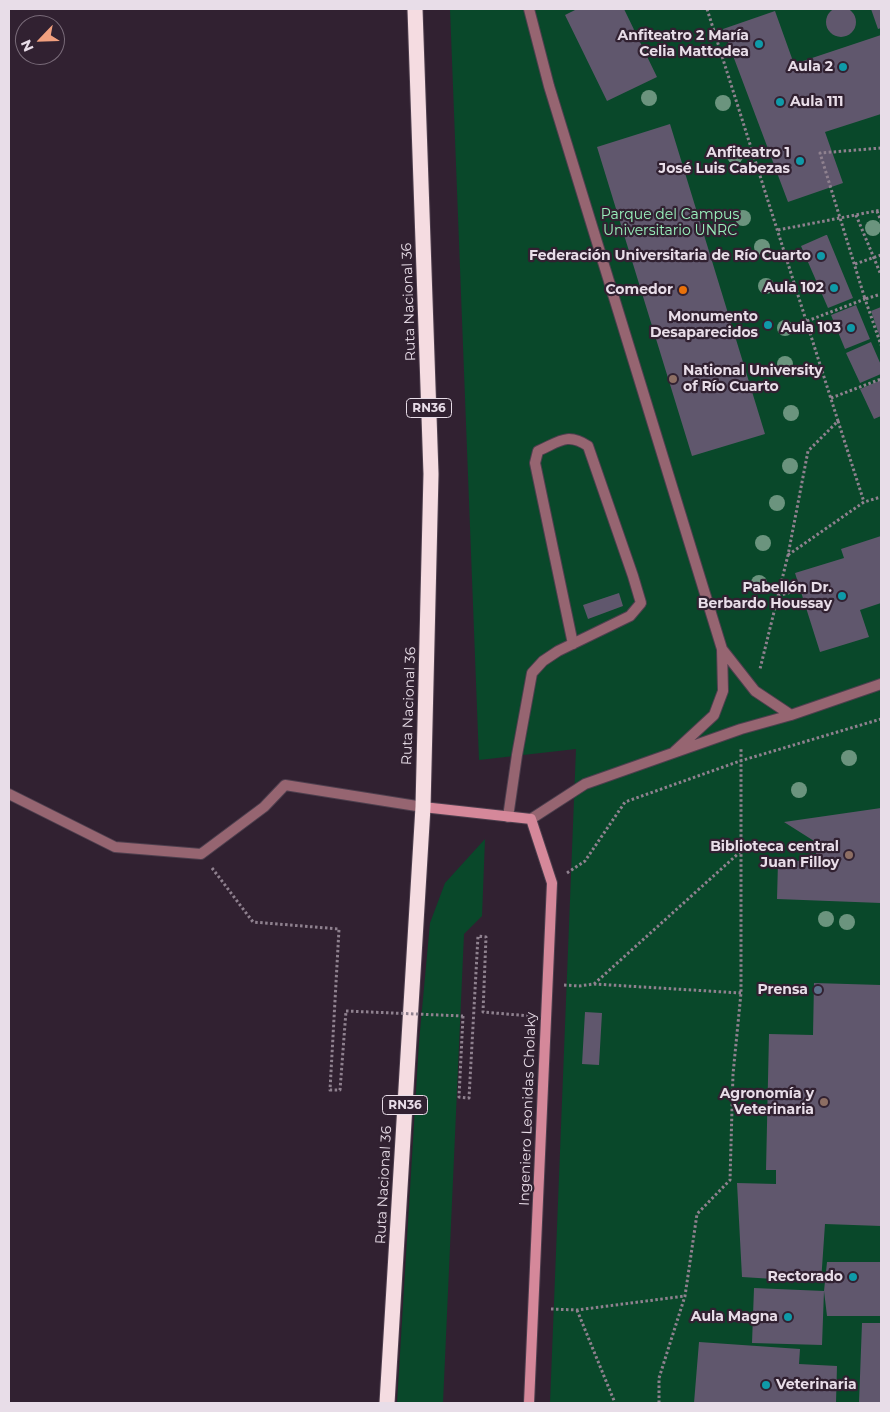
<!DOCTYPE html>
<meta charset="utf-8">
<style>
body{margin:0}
#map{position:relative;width:890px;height:1412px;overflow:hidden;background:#312131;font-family:Montserrat,sans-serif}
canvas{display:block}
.frame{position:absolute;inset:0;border:10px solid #e8dde8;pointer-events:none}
.north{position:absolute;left:15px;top:15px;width:50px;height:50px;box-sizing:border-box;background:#312131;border:1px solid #7a6c7a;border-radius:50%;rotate:246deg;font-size:14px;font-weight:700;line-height:20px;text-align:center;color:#e8dde8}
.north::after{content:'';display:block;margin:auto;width:18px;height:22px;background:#f2a07f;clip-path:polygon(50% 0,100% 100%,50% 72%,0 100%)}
</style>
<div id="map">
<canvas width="890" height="1412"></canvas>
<div class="frame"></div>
<div class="north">N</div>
</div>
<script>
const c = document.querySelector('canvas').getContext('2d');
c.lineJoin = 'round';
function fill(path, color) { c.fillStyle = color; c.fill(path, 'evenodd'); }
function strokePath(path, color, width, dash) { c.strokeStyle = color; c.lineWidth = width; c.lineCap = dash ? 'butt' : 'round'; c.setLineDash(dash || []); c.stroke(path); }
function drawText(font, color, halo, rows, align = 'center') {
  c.font = font + ' Montserrat,sans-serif'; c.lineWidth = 4.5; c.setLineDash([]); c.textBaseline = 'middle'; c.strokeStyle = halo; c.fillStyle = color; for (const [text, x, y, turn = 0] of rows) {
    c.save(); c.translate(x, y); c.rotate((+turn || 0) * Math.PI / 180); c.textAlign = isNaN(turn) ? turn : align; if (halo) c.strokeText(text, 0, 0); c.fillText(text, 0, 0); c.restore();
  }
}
const green = new Path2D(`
 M450 9H881V1403H550L576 749 479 760Z
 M485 839 482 916 464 934 443 1403H397L419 1042 430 923 445 883Z`);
const building = new Path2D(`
 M826 22a15 15 0 1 1 30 0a15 15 0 1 1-30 0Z
 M577 9H624L657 77 607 101 565 15Z
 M871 9H881V28L878 29Z
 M775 11 794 64 881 35V114L825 132 843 183 788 202 723 29Z
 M670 124 765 434 692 456 597 147Z
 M826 235H827L853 298 828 308 801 246Z
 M856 305 870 339 845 349 831 315Z
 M881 307V340L871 311Z
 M871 342 881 365V374L860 383 846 353Z
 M881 380V416L874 419 860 389Z
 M881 536V603L860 610 869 637 820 652 795 573 844 558 841 549Z
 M619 593 623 606 588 619 583 605Z
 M881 808V903L777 899 778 862 817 860 814 841 784 822Z
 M814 983 881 985V1226L825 1224 821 1282 742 1277 737 1183 776 1184V1170H766L769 1034 813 1035Z
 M585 1012 602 1013 599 1065 582 1064Z
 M827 1262H881V1316H827L824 1291Z
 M754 1288 824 1291 822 1345 752 1343Z
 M862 1323H881V1403H859Z
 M699 1342 800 1349 799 1364 837 1366 836 1403H694Z`);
const path = new Path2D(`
 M707 9 838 421 808 451 788 555 760 669
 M881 148 820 153 865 299 881 294
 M877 211 881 221
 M856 215 881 275
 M778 230 881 210
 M855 264 881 255
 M807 321 865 299 881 345
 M831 398 881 379
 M838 421 864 502
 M788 555 864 502 881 497
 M778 596 800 589
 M212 868 253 922 339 929 330 1090H340L346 1011
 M567 873 585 861 625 802 740 761 881 719
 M594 984 740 852
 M564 985 579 986 594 984 741 993
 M463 1016 459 1097 469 1098 478 936 486 937 483 1012 530 1016
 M551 1309 577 1310 685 1296
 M577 1310 615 1403
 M659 1403V1378L685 1296 697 1214 730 1180 733 1074 741 993V748`);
const lane = new Path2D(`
 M529 9 549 86 722 649 723 691 714 715 674 752
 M722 649 755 691 791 715
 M9 794 115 847 201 854 264 807 285 785 423 807
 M508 817 517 755 532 673 543 661 558 651 630 616 641 603 633 576 588 446C567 432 559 442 538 451L535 463 573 644
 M531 819 585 784 741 729 791 715 881 684`);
const secondary = new Path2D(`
 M423 807 531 819 552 883 529 1403`);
const highway = new Path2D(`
 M387 1403 423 807 431 474 415 9`);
const pathBridge = new Path2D(`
 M346 1011 463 1016`);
const trees = [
 [649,98],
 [723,103],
 [735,156],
 [743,218],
 [873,228],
 [762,247],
 [766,286],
 [785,328],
 [785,364],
 [791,413],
 [790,466],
 [777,503],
 [763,543],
 [759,583],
 [849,758],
 [799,790],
 [826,919],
 [847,922]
];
const markers = [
 [759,44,5,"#0f9aa8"],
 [843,67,5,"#0f9aa8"],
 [780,102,5,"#0f9aa8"],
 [800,161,5,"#0f9aa8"],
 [821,256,5,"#0f9aa8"],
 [834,288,5,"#0f9aa8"],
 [683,290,5,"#e8710a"],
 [768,325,5,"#0f9aa8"],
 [851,328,5,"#0f9aa8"],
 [673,379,5,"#8d6e63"],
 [842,596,5,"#0f9aa8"],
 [849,855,5,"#8d6e63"],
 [818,990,5,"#5c6f8a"],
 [824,1102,5,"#8d6e63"],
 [853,1277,5,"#0f9aa8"],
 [788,1317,5,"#0f9aa8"],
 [766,1385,5,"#0f9aa8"]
];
const shields = [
 [429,408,45],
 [405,1105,45]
];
const shieldNames = [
 ["RN36",429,408],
 ["RN36",405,1105]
];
const poiNames = [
 ["Anfiteatro 2 María",749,36],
 ["Celia Mattodea",749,52],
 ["Aula 2",833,67],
 ["Aula 111",790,102,"left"],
 ["Anfiteatro 1",790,153],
 ["José Luis Cabezas",790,169],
 ["Federación Universitaria de Río Cuarto",811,256],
 ["Aula 102",824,288],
 ["Comedor",673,290],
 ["Monumento",758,317],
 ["Desaparecidos",758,333],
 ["Aula 103",841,328],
 ["National University",683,371,"left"],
 ["of Río Cuarto",683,387,"left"],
 ["Pabellón Dr.",832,588],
 ["Berbardo Houssay",832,604],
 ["Biblioteca central",839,847],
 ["Juan Filloy",839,863],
 ["Prensa",808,990],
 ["Agronomía y",814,1094],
 ["Veterinaria",814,1110],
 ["Rectorado",843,1277],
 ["Aula Magna",778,1317],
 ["Veterinaria",776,1385,"left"]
];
const parkNames = [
 ["Parque del Campus",670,215],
 ["Universitario UNRC",670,231]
];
const streetNames = [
 ["Ruta Nacional 36",409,302,-92],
 ["Ruta Nacional 36",409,706,-88],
 ["Ingeniero Leonidas Cholaky",528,1109,-88],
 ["Ruta Nacional 36",384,1185,-87]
];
fill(green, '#09482a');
fill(building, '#60576d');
strokePath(lane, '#4e3f4e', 12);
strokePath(secondary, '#4e3f4e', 12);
strokePath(highway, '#4e3f4e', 17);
strokePath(path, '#8f818f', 3, [2.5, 2.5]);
strokePath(lane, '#966571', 10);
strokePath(secondary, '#d5889a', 10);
strokePath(highway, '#f5dce1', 15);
strokePath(pathBridge, '#8f818f', 3, [2.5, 2.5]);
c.fillStyle = '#6b947e';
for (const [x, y] of trees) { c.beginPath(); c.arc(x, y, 8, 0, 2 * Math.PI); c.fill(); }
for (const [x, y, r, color] of markers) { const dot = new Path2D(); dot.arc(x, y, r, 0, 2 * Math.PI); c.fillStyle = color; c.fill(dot); strokePath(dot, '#312131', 2); }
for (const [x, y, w] of shields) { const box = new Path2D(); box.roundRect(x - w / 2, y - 9.5, w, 19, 4); c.fillStyle = '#312131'; c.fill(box); strokePath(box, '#e8dde8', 1); }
drawText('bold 12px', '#e8dde8', null, shieldNames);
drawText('bold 14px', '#e8dde8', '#312131', poiNames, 'right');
drawText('14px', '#9af2bd', '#312131', parkNames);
drawText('14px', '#e8dde8', '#312131', streetNames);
</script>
